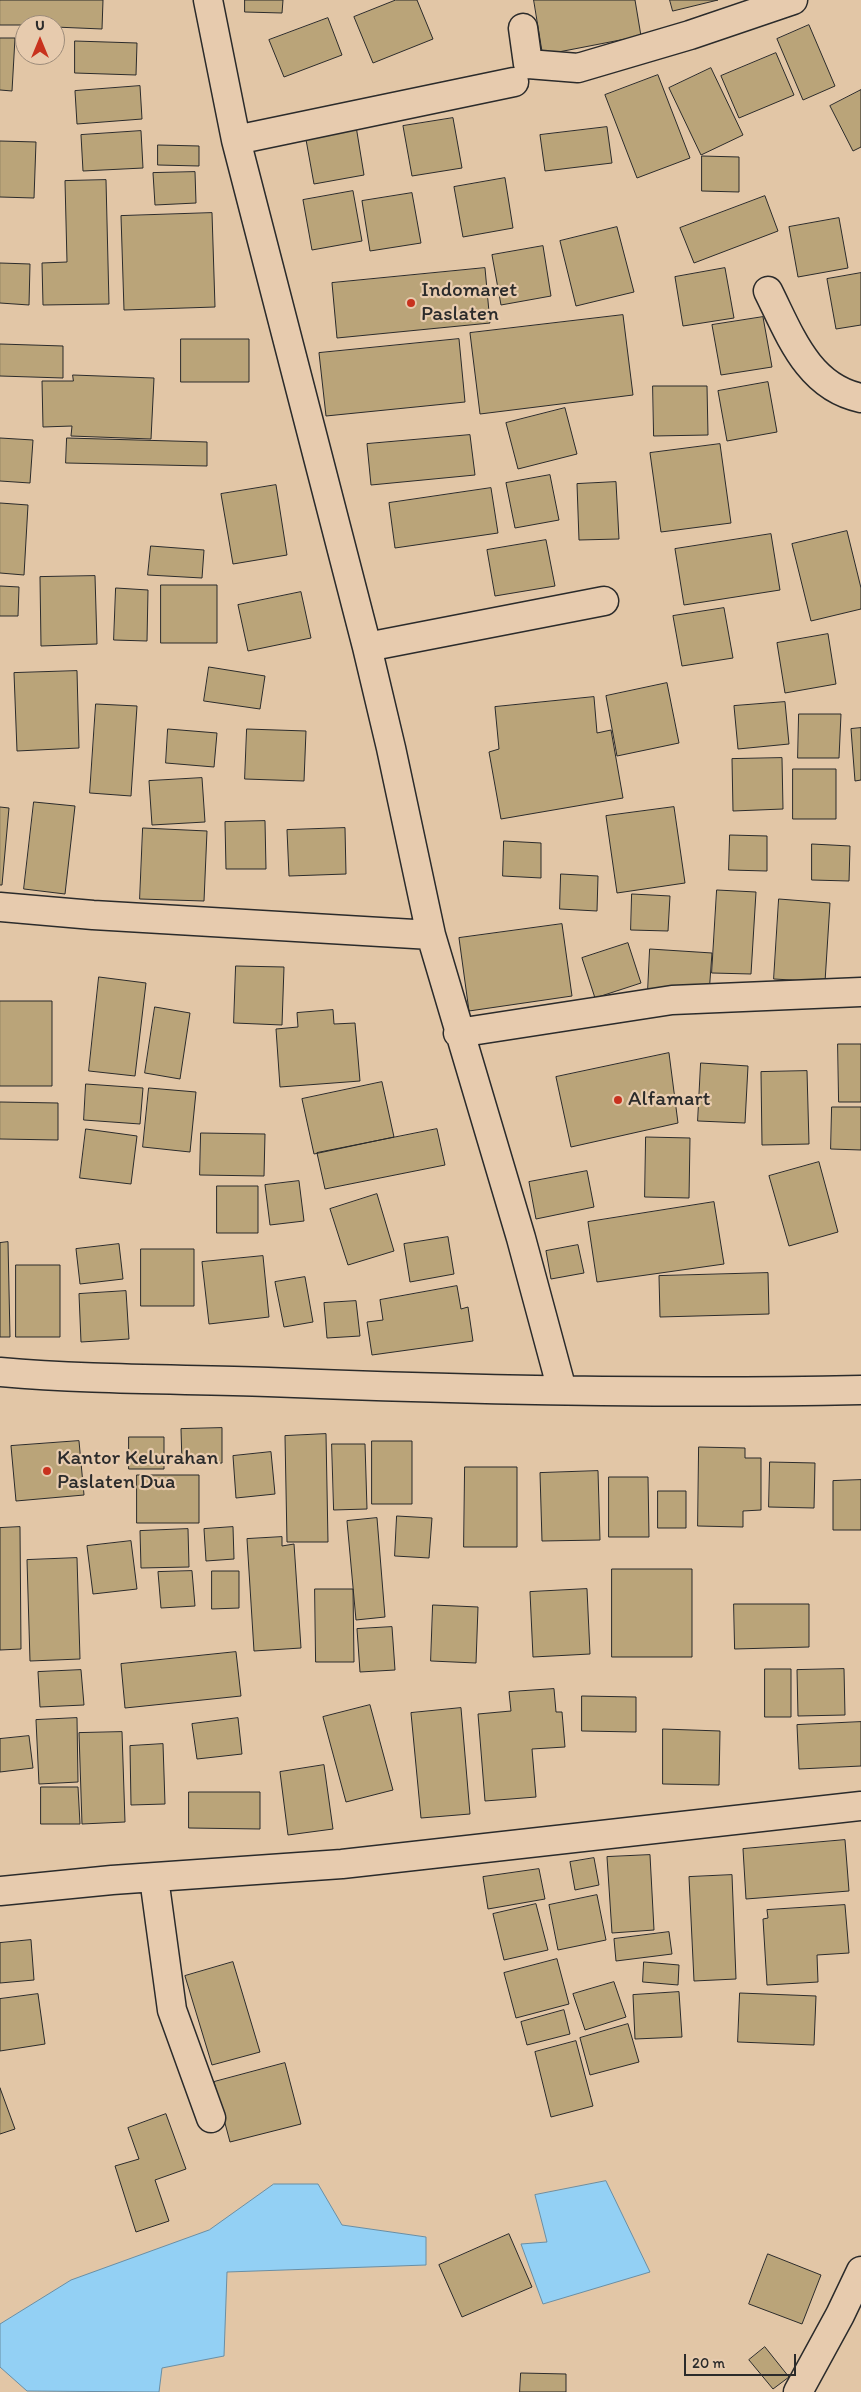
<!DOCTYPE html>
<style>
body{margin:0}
#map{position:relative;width:861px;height:2392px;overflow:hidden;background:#e2c6a6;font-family:Itim,sans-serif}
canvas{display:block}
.north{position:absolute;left:15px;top:15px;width:50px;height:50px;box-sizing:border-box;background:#e7cbae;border:1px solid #9c8b7a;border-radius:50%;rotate:0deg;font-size:14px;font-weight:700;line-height:20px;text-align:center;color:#2b2b2b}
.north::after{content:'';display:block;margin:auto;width:18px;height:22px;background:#c8321e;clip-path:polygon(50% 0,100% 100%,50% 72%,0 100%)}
.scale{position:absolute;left:684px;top:2354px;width:112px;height:22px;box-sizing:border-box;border:2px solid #2b2b2b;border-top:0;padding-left:6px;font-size:15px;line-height:18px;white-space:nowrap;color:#2b2b2b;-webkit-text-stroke:4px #e7cbae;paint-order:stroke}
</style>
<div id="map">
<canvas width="861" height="2392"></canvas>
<div class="north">U</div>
<div class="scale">20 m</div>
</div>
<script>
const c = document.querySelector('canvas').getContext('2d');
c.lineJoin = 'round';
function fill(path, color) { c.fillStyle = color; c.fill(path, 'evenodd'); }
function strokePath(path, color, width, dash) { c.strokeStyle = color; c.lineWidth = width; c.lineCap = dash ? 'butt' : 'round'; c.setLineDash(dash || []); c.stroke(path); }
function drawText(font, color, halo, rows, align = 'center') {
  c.font = font + ' Itim,sans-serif'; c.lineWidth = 4.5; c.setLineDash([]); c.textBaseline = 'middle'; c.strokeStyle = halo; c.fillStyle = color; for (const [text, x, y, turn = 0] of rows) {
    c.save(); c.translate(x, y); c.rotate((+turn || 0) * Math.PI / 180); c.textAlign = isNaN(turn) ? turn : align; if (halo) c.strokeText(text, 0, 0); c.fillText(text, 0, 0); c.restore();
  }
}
const water = new Path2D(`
 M606 2181 650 2272 543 2304 521 2244 547 2242 535 2195Z
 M274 2184H318L342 2225 426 2237V2265L227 2272 224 2356 162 2368 159 2392 27 2391 0 2367V2324L71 2280 209 2230Z`);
const building = new Path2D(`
 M0 0H103L102 29 55 27V25H0Z
 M245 0H283L282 13 245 12Z
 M396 0H417L433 39 373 63 354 17Z
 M534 0H635L641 36 543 55Z
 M670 0H718L673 11Z
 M328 18 342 55 284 77 269 40Z
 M809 25 835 86 803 100 777 39Z
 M0 38H15L12 91 0 90Z
 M75 41 137 43 136 75 75 73Z
 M776 53 794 95 739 118 721 76Z
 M711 68 743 135 701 155 669 88Z
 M658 75 690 158 637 178 605 95Z
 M140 86 142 119 77 124 75 91Z
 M861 90V147L853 151 830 106Z
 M453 118 462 168 412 176 403 126Z
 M356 126 364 175 314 184 305 134Z
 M607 127 612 163 545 171 540 135Z
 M141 131 143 168 83 171 81 135Z
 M0 141 36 142 34 198 0 197Z
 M158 145 199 146V166L158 165Z
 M702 156 739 157V192L702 191Z
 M195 172 196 203 155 205 153 173Z
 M505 178 513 228 463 237 454 187Z
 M106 180 109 304 43 305 42 263 67 262 65 181Z
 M353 191 362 241 312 250 303 200Z
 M412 193 421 243 370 251 362 201Z
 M765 196 778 231 694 263 680 228Z
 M212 213 215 307 124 310 121 216Z
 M839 218 848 268 798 277 789 227Z
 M617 227 634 292 576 306 560 241Z
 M543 246 551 296 501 305 492 255Z
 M0 263 30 264 29 305 0 303Z
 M485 268 490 323 337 338 332 283Z
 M725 268 734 318 683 326 675 277Z
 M861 273V325L836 329 827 279Z
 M623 315 633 395 480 414 470 333Z
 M763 317 772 367 721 375 712 325Z
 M181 339H249V382H181Z
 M459 339 465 402 326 416 319 353Z
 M0 344 63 346V378L0 376Z
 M73 375 154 378 151 439 71 436 72 426 43 427 42 381H73Z
 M768 382 777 432 727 441 718 391Z
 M653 386H707L708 435 654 436Z
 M565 408 577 454 518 469 506 423Z
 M470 435 475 475 371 485 367 444Z
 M0 438 33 440 30 483 0 481Z
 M67 438 207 442V466L66 463Z
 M720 444 731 523 661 532 650 453Z
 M550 475 559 520 515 528 506 483Z
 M616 482 619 539 579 540 577 484Z
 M276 485 287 555 233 564 221 494Z
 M491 488 498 533 395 548 389 503Z
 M0 503 28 505 24 575 0 573Z
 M847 531 861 588V609L811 621 792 544Z
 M771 534 780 590 684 605 675 549Z
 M546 540 555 586 495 596 487 550Z
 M151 546 204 550 202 578 148 575Z
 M95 576 97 644 41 646 40 577Z
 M161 585H217V643H161Z
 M0 586 19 587 18 616H0Z
 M116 588 148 590 147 641 114 640Z
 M301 592 311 638 248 651 238 605Z
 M724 608 733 658 682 666 673 616Z
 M828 634 836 684 785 693 777 643Z
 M209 667 265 676 260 709 204 701Z
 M77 671 79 748 17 751 14 673Z
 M667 683 679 743 617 756 606 696Z
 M594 697 597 733 611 730 623 798 501 819 489 752 499 749 495 707Z
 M785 702 789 744 738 749 734 706Z
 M96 704 137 706 131 796 90 793Z
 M799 714H841L839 758H798Z
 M861 728V780L855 781 851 729Z
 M168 729 217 733 214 767 166 763Z
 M247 729 306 731 304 781 245 779Z
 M782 758 783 809 733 811 732 759Z
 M793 769H836V819H793Z
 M202 778 205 822 152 825 149 781Z
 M34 802 75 806 65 894 24 889Z
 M0 807 9 808 2 885H0Z
 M674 807 685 883 617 893 606 816Z
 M265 821 266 869H226L225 822Z
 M143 828 207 831 204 901 140 899Z
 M345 828 346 874 289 876 287 830Z
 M730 835 767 836V871L729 870Z
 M504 841 541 843V878L503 876Z
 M812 844 850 846 849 881 812 880Z
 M561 874 598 876 597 911 560 909Z
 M717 890 756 892 751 974 712 973Z
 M632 894 670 896 668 931 631 930Z
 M779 899 830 903 825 982 774 979Z
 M562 924 572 996 469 1011 459 938Z
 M628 943 641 983 595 998 582 958Z
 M650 949 712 953 709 994 648 991Z
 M236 966 284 967 282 1025 234 1023Z
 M99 977 146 983 135 1076 89 1071Z
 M0 1001H52V1086H0Z
 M155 1007 190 1013 180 1079 145 1073Z
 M333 1010 334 1024 355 1023 360 1081 280 1087 276 1029 298 1027 297 1013Z
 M838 1044H861V1102H839Z
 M669 1053 678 1123 571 1147 556 1077Z
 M701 1063 748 1066 745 1123 698 1121Z
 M807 1071 809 1144 762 1145 761 1072Z
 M382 1082 394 1137 314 1154 302 1099Z
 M86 1084 143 1088 140 1124 84 1120Z
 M149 1088 196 1092 190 1152 143 1147Z
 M0 1102 58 1103V1140L0 1139Z
 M832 1107H861V1150L831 1149Z
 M86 1129 137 1136 131 1184 80 1178Z
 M437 1129 445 1165 325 1189 317 1153Z
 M201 1133 265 1134 264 1176 200 1175Z
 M646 1137 690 1138 689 1198 645 1197Z
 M819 1162 838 1232 789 1246 769 1176Z
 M587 1171 594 1207 536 1219 529 1182Z
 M299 1181 304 1221 270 1225 265 1185Z
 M217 1186H258V1233H217Z
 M377 1194 394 1251 348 1265 330 1209Z
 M714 1202 724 1264 597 1282 588 1222Z
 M448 1237 454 1274 410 1282 404 1244Z
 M8 1242 10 1337H0V1243Z
 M119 1244 123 1279 80 1284 76 1249Z
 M578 1245 584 1273 551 1279 546 1251Z
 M141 1249H194V1306H141Z
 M263 1256 269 1317 209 1324 202 1262Z
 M16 1265H60V1337H16Z
 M768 1273 769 1314 660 1317 659 1276Z
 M305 1277 313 1322 284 1327 275 1282Z
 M457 1286 461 1309 468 1307 473 1341 372 1355 367 1322 383 1320 380 1300Z
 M126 1291 129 1339 81 1342 79 1294Z
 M356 1301 360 1336 327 1338 324 1303Z
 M222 1428V1463L182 1464 181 1429Z
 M326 1434 328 1542H287L285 1436Z
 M129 1437H164V1469H129Z
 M79 1441 84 1495 16 1501 11 1446Z
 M372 1441H412V1504H372Z
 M332 1444H365L367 1509 334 1510Z
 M699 1447 745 1448V1458H761V1510L743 1511V1527L698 1526Z
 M271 1452 275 1494 236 1498 233 1456Z
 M770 1462 815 1463 814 1508 769 1507Z
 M465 1467H517V1547H464Z
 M598 1471 600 1540 542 1541 540 1473Z
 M137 1475H199V1523H137Z
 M609 1477H648L649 1537H609Z
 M861 1480V1530H833V1481Z
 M658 1491H686V1528H658Z
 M397 1516 432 1518 429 1558 395 1556Z
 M377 1518 385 1617 356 1620 347 1521Z
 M20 1527 21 1649 0 1650V1528Z
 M233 1527 234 1559 206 1561 204 1529Z
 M188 1529 189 1567 141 1568 140 1531Z
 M282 1537V1546L294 1544 301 1648 254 1651 247 1539Z
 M131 1541 137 1589 93 1594 87 1546Z
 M77 1558 80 1659 30 1661 27 1560Z
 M612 1569H692V1657H612Z
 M192 1571 195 1606 161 1608 158 1572Z
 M212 1571H239V1608L212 1609Z
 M315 1589H353L354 1662H316Z
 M587 1589 590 1654 533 1657 530 1592Z
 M734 1604H809V1647L735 1649Z
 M433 1605 478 1607 476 1663 431 1661Z
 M392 1627 395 1670 360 1672 357 1629Z
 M236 1652 241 1696 125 1708 121 1664Z
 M765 1669H791V1717H765Z
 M844 1669 845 1715 798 1716 797 1670Z
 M81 1670 84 1705 40 1707 38 1672Z
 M554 1689 556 1712H562L565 1747 532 1749 536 1797 485 1801 478 1714 511 1711 509 1692Z
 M582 1696 636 1697V1732L582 1731Z
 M370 1705 393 1790 346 1802 323 1717Z
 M461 1708 470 1814 421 1818 411 1713Z
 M77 1718 78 1782 39 1784 36 1720Z
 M238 1718 242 1754 197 1759 192 1724Z
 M861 1722V1766L799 1769 797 1725Z
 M663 1729 720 1731 719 1785 663 1784Z
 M122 1732 125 1822 82 1824 79 1733Z
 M29 1736 33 1768 0 1772V1739Z
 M163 1744 165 1804 131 1805 130 1746Z
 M324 1765 333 1829 288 1835 280 1772Z
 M41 1787H78L80 1824H41Z
 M189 1792H260V1829L189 1828Z
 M845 1840 849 1891 746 1899 743 1849Z
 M650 1855 654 1930 612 1933 607 1857Z
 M594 1858 599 1885 575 1890 570 1862Z
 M539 1869 545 1899 488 1909 483 1877Z
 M732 1875 736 1979 694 1981 689 1877Z
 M597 1895 606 1940 558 1950 549 1905Z
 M536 1904 548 1950 504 1960 493 1914Z
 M845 1905 849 1953 817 1955 818 1982 767 1985 763 1919 768 1918 767 1910Z
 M669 1932 672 1954 616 1961 614 1939Z
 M31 1940 34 1980 0 1983V1943Z
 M557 1959 569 2004 516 2018 504 1973Z
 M233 1962 260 2052 212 2065 185 1976Z
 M644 1962 679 1965 678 1985 643 1982Z
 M614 1982 626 2017 585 2030 573 1994Z
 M679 1992 682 2037 635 2039 633 1995Z
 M740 1993 816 1996 814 2045 738 2042Z
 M38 1994 45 2044 0 2051V1999Z
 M564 2010 570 2034 527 2045 521 2022Z
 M628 2024 639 2062 590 2075 580 2038Z
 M576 2041 593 2106 551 2117 535 2052Z
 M285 2063 301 2124 230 2142 214 2082Z
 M0 2088 15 2129 0 2134Z
 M166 2114 186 2169 155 2180 169 2221 136 2232 115 2166 139 2159 128 2128Z
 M509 2234 532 2287 462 2317 439 2265Z
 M768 2254 821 2275 802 2324 749 2304Z
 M765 2347 789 2377 773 2389 749 2360Z
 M521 2373 566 2374V2392H520Z`);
const minor = new Path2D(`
 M208 0 236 140 367 647 391 748 431 935 521 1238 562 1390
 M523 28 528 64 578 68 690 35 793 0
 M236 140 514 82
 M768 291C790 335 808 387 861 398
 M367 647 604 601
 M0 907 93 915 431 935
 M458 1033 672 1000 861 992
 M0 1372C89 1380 179 1379 268 1382 466 1390 663 1394 861 1390
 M154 1878 172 2010 211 2118
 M0 1891 112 1880 342 1864 861 1806
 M798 2392 840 2315 861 2271`);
const markers = [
 [411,303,5,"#c8321e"],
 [618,1100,5,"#c8321e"],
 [47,1471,5,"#c8321e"]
];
const poiNames = [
 ["Indomaret",421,291],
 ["Paslaten",421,315],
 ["Alfamart",628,1100],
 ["Kantor Kelurahan",57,1459],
 ["Paslaten Dua",57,1483]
];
fill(water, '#93d0f4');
strokePath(water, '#698ea4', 1);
fill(building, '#baa479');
strokePath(building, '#2b2b2b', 1);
strokePath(minor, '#2b2b2b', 31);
strokePath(minor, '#e7cbae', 28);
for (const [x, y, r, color] of markers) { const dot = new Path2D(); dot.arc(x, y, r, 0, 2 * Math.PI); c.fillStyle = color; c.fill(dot); strokePath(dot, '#e7cbae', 2); }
drawText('21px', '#2b2b2b', '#e7cbae', poiNames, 'left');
</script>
